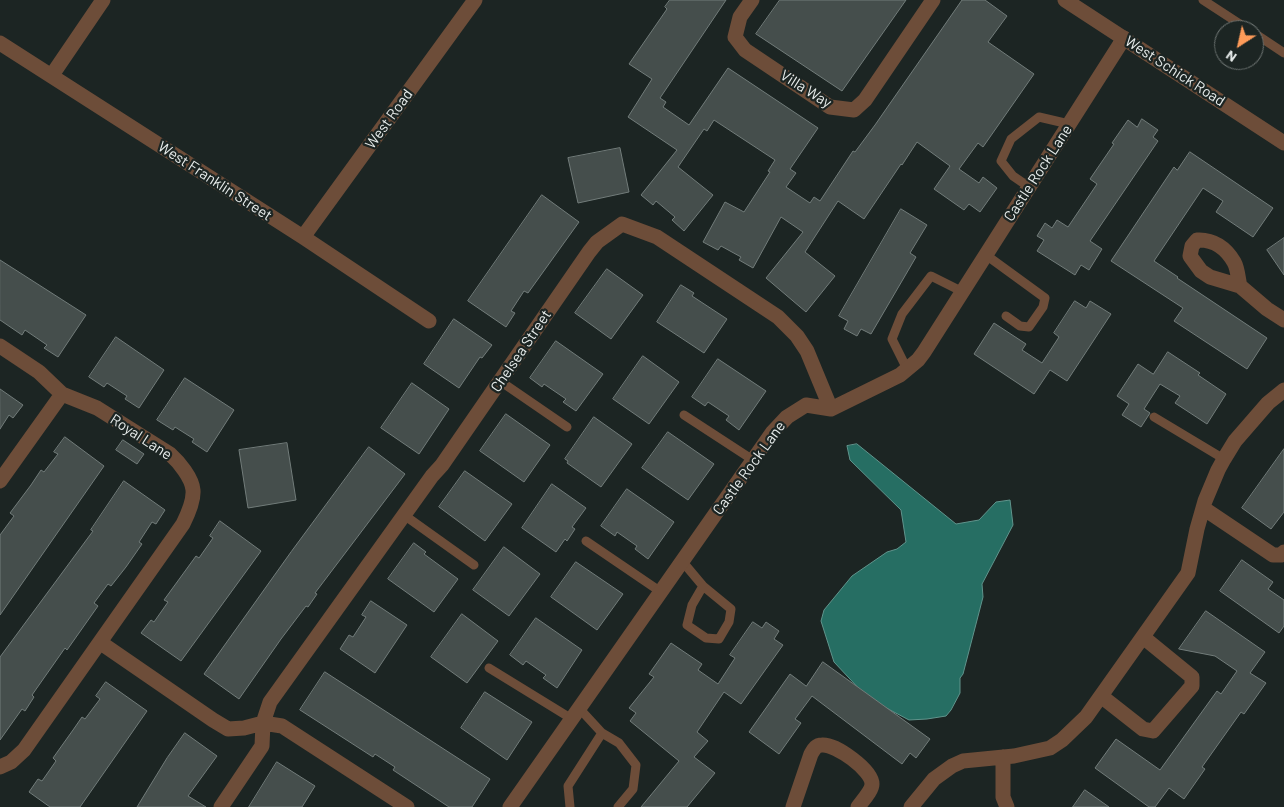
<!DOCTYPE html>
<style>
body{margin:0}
#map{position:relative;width:1284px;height:807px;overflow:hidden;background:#1c2523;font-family:Barlow,sans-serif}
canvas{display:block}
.north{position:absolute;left:1214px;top:20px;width:50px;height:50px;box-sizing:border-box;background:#1c2523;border:1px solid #6e7573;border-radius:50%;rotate:215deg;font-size:14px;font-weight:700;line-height:20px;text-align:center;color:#e8edec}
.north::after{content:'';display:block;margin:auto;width:18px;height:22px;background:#fe9b59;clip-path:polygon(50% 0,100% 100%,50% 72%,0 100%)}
</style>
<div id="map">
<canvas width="1284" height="807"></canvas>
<div class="north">N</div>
</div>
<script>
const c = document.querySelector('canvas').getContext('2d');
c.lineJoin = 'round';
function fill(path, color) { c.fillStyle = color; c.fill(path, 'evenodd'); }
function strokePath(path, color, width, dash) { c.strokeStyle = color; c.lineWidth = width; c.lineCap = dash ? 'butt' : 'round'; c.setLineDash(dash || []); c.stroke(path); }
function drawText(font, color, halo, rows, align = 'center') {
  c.font = font + ' Barlow,sans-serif'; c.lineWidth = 4.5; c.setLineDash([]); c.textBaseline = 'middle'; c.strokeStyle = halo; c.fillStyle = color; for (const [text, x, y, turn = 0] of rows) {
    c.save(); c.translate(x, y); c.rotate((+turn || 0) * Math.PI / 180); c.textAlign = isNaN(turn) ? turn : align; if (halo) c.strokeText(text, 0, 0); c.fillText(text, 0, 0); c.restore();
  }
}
const water = new Path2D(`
 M857 444 956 524 979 520 996 502 1010 500 1013 525 982 584 983 597 963 674 960 678V693L951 710 946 716 927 719 909 720 875 702 864 694 834 662 821 621 824 610 852 576 887 552 897 549 906 542 901 510 850 460 847 446Z`);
const building = new Path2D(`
 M670 0H726L660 98 666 102 663 107 689 125 728 68 818 128 790 169 796 173 786 187 810 203 814 197 820 201 853 151 855 152 875 125 962 0H985L1007 16 988 42 1034 74 983 147 978 143 959 169 979 183 983 177 997 188 980 212 969 204 964 210 934 189 950 166 917 142 902 165 901 164 864 219 838 201 805 252 835 276 806 312 766 278 803 232 781 217 753 268 739 260 741 257 721 246 718 250 703 242 725 202 744 212 770 172 768 171 775 160 714 120 707 131 704 129 678 167 713 195 684 231 672 220 675 217 656 201 653 205 641 195 677 150 628 117 652 79 629 64 667 9 665 7Z
 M780 0H906L842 91 756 34Z
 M1142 119 1158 130 1153 137 1158 141 1090 241 1102 249 1089 270 1081 265 1075 275 1037 251 1044 240 1037 236 1045 223 1052 228 1057 220 1068 227 1097 184 1090 179 1114 144 1112 143 1128 120 1137 127Z
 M620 148 629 192 578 203 568 158Z
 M1190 152 1273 208 1253 237 1216 212 1223 201 1203 188 1154 261 1178 277 1177 278 1267 338 1247 369 1174 321 1183 308 1111 261 1174 167 1177 170Z
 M542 195 579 222 528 293 524 291 511 311 515 313 506 327 468 301Z
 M901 209 927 225 910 253 916 257 871 334 861 329 857 336 844 329 848 321 839 316Z
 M1284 238V275L1267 250Z
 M0 260 86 315 58 357 44 348 47 345 25 330 22 335 0 320Z
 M607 269 643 295 611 339 575 313Z
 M681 285 694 293 692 296 727 319 704 353 657 322Z
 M1075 301 1086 308 1090 301 1111 314 1067 381 1050 370 1034 394 974 354 994 323 1026 344 1022 350 1042 363 1059 337 1054 333Z
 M454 319 492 345 482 358 480 357 459 388 424 364Z
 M116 337 164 370 139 408 125 399 127 396 107 383 104 387 89 377Z
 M556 341 603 374 576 411 563 402 566 399 544 384 542 387 530 378Z
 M1168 352 1200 373 1198 375 1226 394 1207 424 1175 403 1180 396 1160 384 1144 409 1150 413 1141 427 1122 415 1129 404 1117 396 1138 364 1153 374Z
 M643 356 679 382 649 424 613 399Z
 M718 359 766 391 739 430 726 420 729 416 708 402 705 406 692 397Z
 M185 378 234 410 207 452 192 442 194 439 175 427 173 430 157 420Z
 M412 383 449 409 419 454 381 428Z
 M0 389 23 405 13 418 9 415 0 429Z
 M506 414 550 445 524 482 480 451Z
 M594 417 632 444 601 487 567 463 568 461 565 459Z
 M668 432 714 464 688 500 642 468Z
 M65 437 104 466 0 615V535L14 516 10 513 31 485 41 470 44 472 58 454 54 452Z
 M123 440 144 454 137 464 116 450Z
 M287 443 296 500 248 508 239 450Z
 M369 447 405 474 315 593 317 594 308 607 306 606 281 639 239 699 204 674 291 552Z
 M1284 449V512L1271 529 1242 508Z
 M465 471 512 504 485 541 439 507Z
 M124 481 165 510 156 524 152 522 139 542 142 544 126 567 111 586 108 584 94 603 98 606 67 650 65 648 32 695 34 697 25 711 22 709 0 740V657L93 531 91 530Z
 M552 484 586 508 572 527 575 529 567 541 565 539 556 552 522 528Z
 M627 489 674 522 648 559 635 549 637 546 617 532 615 536 601 526Z
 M220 521 261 551 181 661 141 633 151 620 154 622 168 602 164 600 196 556 199 558 213 538 210 536Z
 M414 543 426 552 424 554 458 579 434 612 388 579Z
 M504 547 540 574 509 616 473 590Z
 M1242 560 1273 582 1268 589 1284 600V626L1279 633 1220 591Z
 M576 562 623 594 597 630 551 597Z
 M371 601 407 625 375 673 340 649 349 635 353 637 366 617 362 615Z
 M1206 611 1265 652 1250 673 1266 683 1244 714 1241 712 1202 767 1205 769 1184 799 1169 788 1155 807H1149L1095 768 1116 739 1160 770 1217 691 1221 694 1237 671 1215 656 1179 649Z
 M462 614 498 641 467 683 431 657Z
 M536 618 582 650 557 688 543 678 546 675 526 661 523 665 510 655Z
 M753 622 762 628 766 622 779 631 774 639 783 645 741 704 724 692 697 732 708 741 694 757 715 773 687 807H641L679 761 630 721 636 713 629 708 654 677 649 674 671 643 702 664 698 670 718 684 735 658 730 655Z
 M823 662 930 739 916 758 910 753 902 764 812 696 795 719 801 723 779 754 749 732 790 674 806 686Z
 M325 672 490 779 472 807H449L393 770 395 767 375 754 373 757 300 710Z
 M106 682 147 711 80 807H50L29 792 38 779 42 781 56 761 53 758 73 730 82 717 85 719 100 699 96 696Z
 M485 692 532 722 507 760 461 728Z
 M185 733 217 756 188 796 206 807H137L167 758Z
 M277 762 315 786 302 807H249Z
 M1085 790 1109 807H1073Z`);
const service = new Path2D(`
 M1203 0 1249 30
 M1254 33 1284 53
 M1029 187 1013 176 1001 161 1011 139 1039 117 1069 124
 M986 255 1045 298 1043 307 1029 327 1020 326 1006 316
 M907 369 892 339 902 314 931 276 963 292
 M500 381 567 427
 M684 415 753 460
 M1154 417 1224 459
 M404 515 474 565
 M586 541 661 592
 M682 561 703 586 731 609 729 622 719 639 706 638 687 625 692 605 703 586
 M489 668 572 719
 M579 708 602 733 619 743 636 765 633 789 618 807
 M570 807 568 786 602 733`);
const minor = new Path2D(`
 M752 0 740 17 735 37 745 50 830 107 854 110 865 100 933 0
 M0 43 303 237 429 321
 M52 75 103 0
 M303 237 475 0
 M1240 286C1238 279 1238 269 1234 262 1226 248 1213 239 1197 240L1192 246 1190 256 1201 271 1210 277 1240 286 1267 309 1284 320
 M0 346 39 372 62 394 97 408 170 454C179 462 192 478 193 490 194 501 188 514 183 524L24 750 11 762 0 767
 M0 481 62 394
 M1203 508 1273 555H1281L1284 552
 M101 643 213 720 228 729 244 728 263 723 282 726 407 807
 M1101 696 1143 729 1153 731 1192 686V677L1143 637
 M1003 757V797L1007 807
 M221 807 262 746 263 723 270 702 432 476 442 465 589 252 597 242 622 224 657 237 778 317 797 336 807 351 831 409
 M510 807 772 433 787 417 806 405 831 409 900 375 918 360 924 352 1124 38
 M793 807 811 754C814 749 816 745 822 745 836 744 872 770 872 784 872 791 862 801 858 807
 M911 807 934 779 952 766 963 761 1014 756 1050 748 1062 740 1086 717 1188 573 1197 529 1205 501 1218 470 1224 459 1235 441 1268 403 1284 390`);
const tertiary = new Path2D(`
 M1065 0 1284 143`);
const streetNames = [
 ["West Schick Road",1175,71,33],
 ["Villa Way",806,89,32],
 ["West Road",389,119,-54],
 ["Castle Rock Lane",1038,173,-57],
 ["West Franklin Street",215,181,33],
 ["Chelsea Street",521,351,-56],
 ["Royal Lane",141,437,33],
 ["Castle Rock Lane",749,468,-54]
];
fill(water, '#266e63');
strokePath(water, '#60948c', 1);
fill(building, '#454e4c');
strokePath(building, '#727c7a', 1);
strokePath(service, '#6d4d39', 9);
strokePath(minor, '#6d4d39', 15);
strokePath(tertiary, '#6d4d39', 15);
drawText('15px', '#e8edec', '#1c2523', streetNames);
</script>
